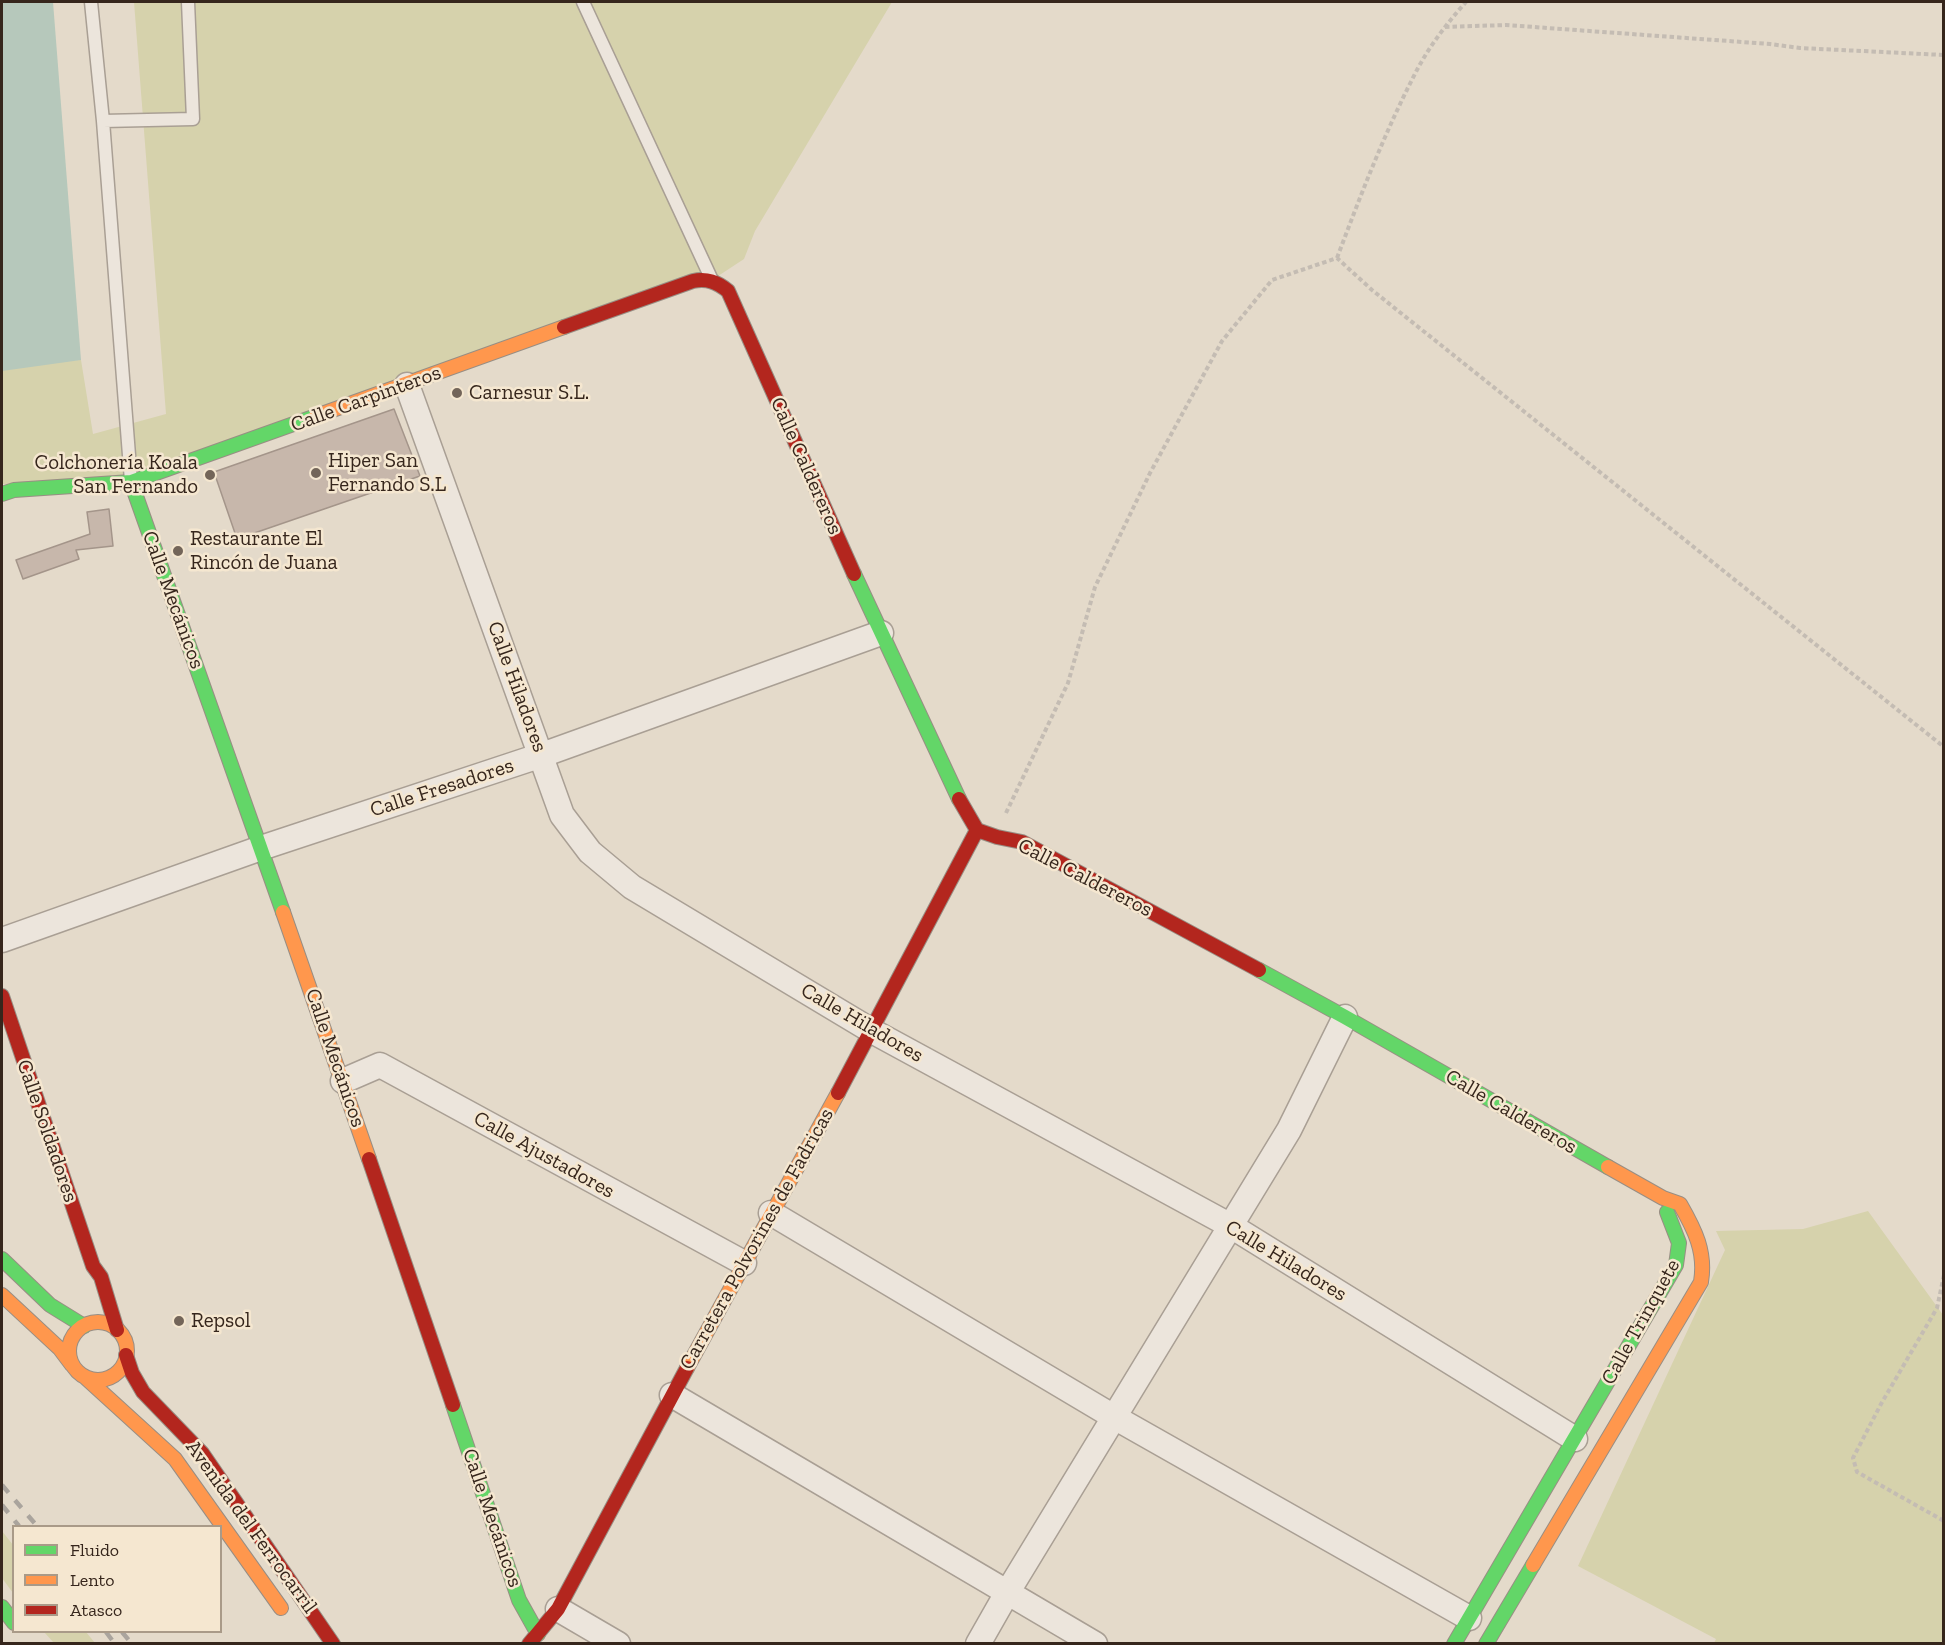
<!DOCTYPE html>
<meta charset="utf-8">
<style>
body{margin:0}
#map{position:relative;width:1945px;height:1645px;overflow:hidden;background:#e4daca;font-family:"Zilla Slab",serif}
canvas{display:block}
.frame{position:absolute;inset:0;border:3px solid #36261c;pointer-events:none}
.legend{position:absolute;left:12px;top:1525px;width:210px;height:108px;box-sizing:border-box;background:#f5e7d0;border:2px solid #a99a88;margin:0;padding:8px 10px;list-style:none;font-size:18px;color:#36261c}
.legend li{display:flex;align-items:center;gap:12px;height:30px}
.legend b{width:30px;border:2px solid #a99a88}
</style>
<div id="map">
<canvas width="1945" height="1645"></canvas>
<div class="frame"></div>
<ul class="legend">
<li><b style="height:8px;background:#63d668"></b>Fluido</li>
<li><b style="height:8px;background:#ff974d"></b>Lento</li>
<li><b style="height:8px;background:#b3261e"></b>Atasco</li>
</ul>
</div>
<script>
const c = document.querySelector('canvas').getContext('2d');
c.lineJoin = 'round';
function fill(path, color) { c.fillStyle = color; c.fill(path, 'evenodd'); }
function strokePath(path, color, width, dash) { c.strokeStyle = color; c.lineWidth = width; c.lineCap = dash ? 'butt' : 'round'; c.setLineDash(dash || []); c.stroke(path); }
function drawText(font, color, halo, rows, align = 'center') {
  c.font = font + ' "Zilla Slab",serif'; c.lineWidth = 5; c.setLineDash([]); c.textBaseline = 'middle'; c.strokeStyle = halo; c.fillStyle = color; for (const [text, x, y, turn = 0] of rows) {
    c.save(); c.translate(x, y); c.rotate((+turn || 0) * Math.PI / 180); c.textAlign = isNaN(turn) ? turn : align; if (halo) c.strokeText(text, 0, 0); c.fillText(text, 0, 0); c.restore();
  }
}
const green = new Path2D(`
 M134 2H892L755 231 744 259 712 280 131 482 2 484V362L81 360 93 434 166 414Z
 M1868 1211 1943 1315V1643H1714L1716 1639 1578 1566 1725 1250 1716 1231 1803 1229Z
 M2 1531 13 1545V1593L2 1578Z
 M44 1632H86L95 1643H54Z`);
const water = new Path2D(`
 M2 2H53L81 360 2 371Z`);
const building = new Path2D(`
 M394 409 420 476 237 539 214 472Z
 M109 509 113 546 76 550 79 559 23 579 16 560 90 534 87 512Z`);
const path = new Path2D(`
 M1445 27 1506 25 1770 44 1800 48 1944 55
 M1337 258C1361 194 1386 129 1418 68 1431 44 1448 22 1466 2
 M1006 813 1068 683 1095 587 1150 473 1222 341 1272 280 1337 258 1372 290 1944 747
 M1944 1275 1937 1308 1881 1404 1853 1458 1857 1472 1944 1521`);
const lane = new Path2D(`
 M91 2 103 121 131 481
 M583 2 711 278
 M103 121 193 119 188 2`);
const street = new Path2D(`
 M407 385 562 815 590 852 632 887 872 1031 1231 1226 1575 1439
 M2 940 261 848 542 755 881 633
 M343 1081 380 1065 744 1263
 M771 1213 1114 1417 1469 1618
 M672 1395 1095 1644
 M558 1609 618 1644
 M978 1644 1007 1593 1289 1130 1345 1017`);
const fast = new Path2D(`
 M131 482 283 912
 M2 494 14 490 131 482 316 416
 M854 574 959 799
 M1259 970 1345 1017 1608 1167
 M2 1259 50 1305 84 1326
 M453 1405 519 1600 538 1634
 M2 1607 14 1623
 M1454 1644 1676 1265 1679 1243 1667 1212
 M1486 1644 1533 1565`);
const slow = new Path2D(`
 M316 416 564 327
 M283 912 369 1159
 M2 1295 60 1349 72 1365
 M69 1351a29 29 0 1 1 58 0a29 29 0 1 1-58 0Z
 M687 1368 838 1093
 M85 1377 175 1459 281 1608
 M1533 1565 1701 1282C1706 1252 1695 1230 1680 1204L1663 1198 1608 1167`);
const jam = new Path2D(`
 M564 327 693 281C707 278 717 282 728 291L854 574
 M959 799 977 830 997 837 1022 842 1259 970
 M2 996 93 1266 101 1277 117 1330
 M838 1093 977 830
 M369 1159 453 1405
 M126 1355 132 1373 143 1392 202 1453 333 1644
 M529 1644 558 1609 687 1368`);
const rail = new Path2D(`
 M2 1485 37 1526
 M2 1505 19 1526
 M106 1632 115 1644
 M122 1632 132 1644`);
const markers = [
 [457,393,6,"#736559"],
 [316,473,6,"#736559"],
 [210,475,6,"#736559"],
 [178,551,6,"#736559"],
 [179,1321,6,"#736559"]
];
const poiNames = [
 ["Carnesur S.L.",469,393],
 ["Hiper San",328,461],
 ["Fernando S.L",328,485],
 ["Colchonería Koala",198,463,"right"],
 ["San Fernando",198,487,"right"],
 ["Restaurante El",190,539],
 ["Rincón de Juana",190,563],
 ["Repsol",191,1321]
];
const streetNames = [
 ["Calle Carpinteros",366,399,-20],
 ["Calle Caldereros",806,466,66],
 ["Calle Mecánicos",173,600,70],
 ["Calle Hiladores",517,687,70],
 ["Calle Fresadores",442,788,-18],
 ["Calle Caldereros",1085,878,27],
 ["Calle Hiladores",862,1023,30],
 ["Calle Mecánicos",335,1058,71],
 ["Calle Caldereros",1511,1112,30],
 ["Calle Soldadores",47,1131,71],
 ["Calle Ajustadores",544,1155,29],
 ["Carretera Polvorines de Fadricas",757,1239,-61],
 ["Calle Hiladores",1286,1261,31],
 ["Calle Trinquete",1641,1322,-61],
 ["Calle Mecánicos",492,1518,71],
 ["Avenida del Ferrocarril",251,1527,54]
];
fill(green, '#d6d2ac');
fill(water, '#b6c8bb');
fill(building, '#c7b7ab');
strokePath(building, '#a4958a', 1.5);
strokePath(lane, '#a99f94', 15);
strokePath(street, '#a99f94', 27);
strokePath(fast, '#988e84', 16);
strokePath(slow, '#988e84', 16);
strokePath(jam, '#988e84', 16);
strokePath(path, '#c4bcb3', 4, [4.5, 3]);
strokePath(lane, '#ece5dc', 12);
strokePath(street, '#ece5dc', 24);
strokePath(fast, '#63d668', 14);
strokePath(slow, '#ff974d', 14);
strokePath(jam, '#b3261e', 14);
strokePath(rail, '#aaa49d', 4.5, [10, 10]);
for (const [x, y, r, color] of markers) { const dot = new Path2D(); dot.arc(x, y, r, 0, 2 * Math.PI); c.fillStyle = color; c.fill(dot); strokePath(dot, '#f5e7d0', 2); }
drawText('21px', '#36261c', '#f5e7d0', poiNames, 'left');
drawText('21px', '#36261c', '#f5e7d0', streetNames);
</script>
